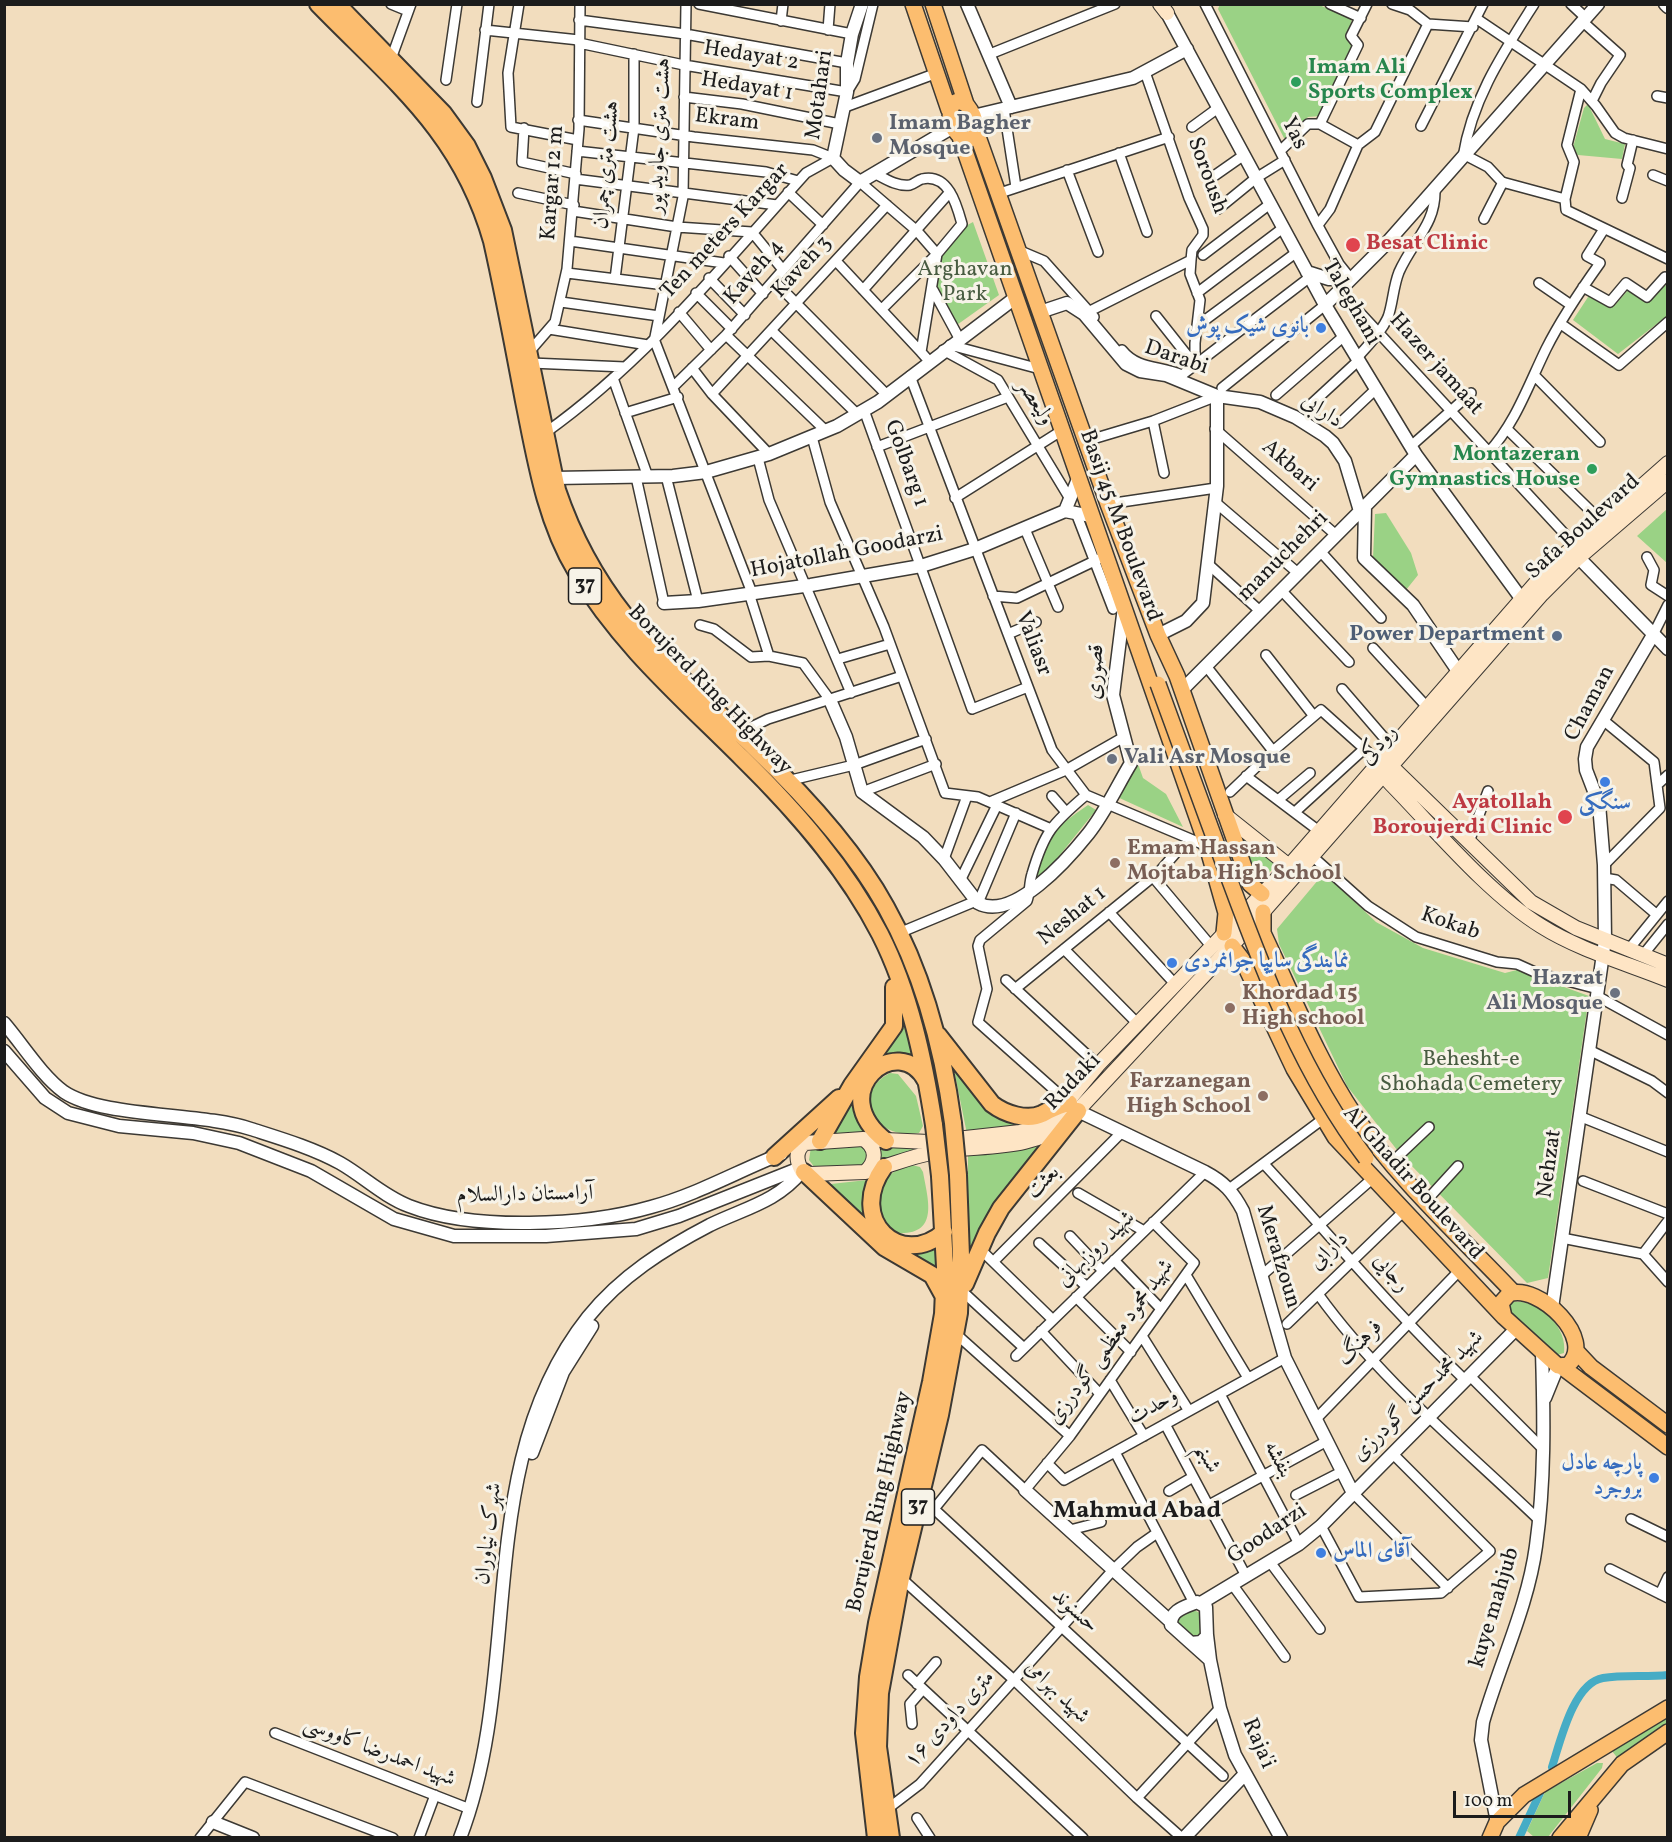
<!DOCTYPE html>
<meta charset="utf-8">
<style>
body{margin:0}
#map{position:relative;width:1672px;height:1842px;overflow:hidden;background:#f2ddbe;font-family:Vollkorn,serif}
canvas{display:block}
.frame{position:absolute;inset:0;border:6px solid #1c1c1c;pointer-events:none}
.scale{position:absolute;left:1453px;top:1791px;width:118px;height:27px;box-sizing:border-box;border:3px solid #1c1c1c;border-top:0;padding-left:8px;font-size:18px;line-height:21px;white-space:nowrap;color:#1c1c1c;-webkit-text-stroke:4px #f7f3e8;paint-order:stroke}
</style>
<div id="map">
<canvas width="1672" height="1842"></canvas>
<div class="frame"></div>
<div class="scale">100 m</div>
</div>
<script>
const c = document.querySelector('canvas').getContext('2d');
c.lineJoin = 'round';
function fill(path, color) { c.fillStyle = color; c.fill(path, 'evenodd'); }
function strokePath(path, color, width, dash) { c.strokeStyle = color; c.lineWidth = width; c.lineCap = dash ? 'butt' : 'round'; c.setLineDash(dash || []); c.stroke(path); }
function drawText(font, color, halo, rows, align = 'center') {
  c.font = font + ' Vollkorn,Amiri,serif'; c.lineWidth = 6; c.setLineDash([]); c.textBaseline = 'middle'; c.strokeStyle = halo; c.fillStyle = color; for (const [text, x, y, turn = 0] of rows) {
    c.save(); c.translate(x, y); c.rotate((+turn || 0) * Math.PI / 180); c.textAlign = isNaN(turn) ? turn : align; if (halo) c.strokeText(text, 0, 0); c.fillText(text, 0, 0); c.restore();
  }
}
const green = new Path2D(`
 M1220 4 1319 5 1352 18 1348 37 1352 48 1320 116 1308 117 1289 138H1284L1218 9Z
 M1588 104 1605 139 1625 144 1622 159 1578 155 1572 151 1584 108Z
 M973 222 999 295 954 327C938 296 926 276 949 245 956 235 961 228 973 222Z
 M1667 285V316L1618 354 1573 320 1590 294 1615 305 1629 289 1650 302 1661 287Z
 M1667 509V563L1637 536Z
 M1386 513 1411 553 1418 575 1406 590 1373 558 1375 514Z
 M1137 761 1143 778 1166 794 1183 827 1115 796Z
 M1088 805 1096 810 1039 881 1035 880C1045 836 1052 830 1088 805Z
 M1237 826 1277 864 1260 883Z
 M1324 873 1376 922 1423 948 1505 973 1517 970 1589 996 1548 1278 1527 1283 1401 1155 1347 1086 1279 944 1277 929Z
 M904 1023 918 1060 881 1059 857 1113 859 1124 868 1133H832L860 1078Z
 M952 1060 992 1114C1006 1124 1022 1123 1038 1124L967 1134Z
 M890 1073 898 1074 916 1096 923 1126 919 1133C896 1136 885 1130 869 1115 869 1094 870 1084 890 1073Z
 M877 1143 922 1151 879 1164Z
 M858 1144 867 1149 865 1162 859 1167 815 1168 809 1160 811 1147Z
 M1040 1146 991 1207 967 1258 968 1155Z
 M912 1165 920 1167 923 1172C928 1200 940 1236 896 1233 875 1214 879 1207 882 1182L896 1170Z
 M867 1180C861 1206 865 1212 878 1234L936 1245 937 1270 872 1230 846 1199 822 1185Z
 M1513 1302C1539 1299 1568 1327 1564 1353L1557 1355 1508 1311 1507 1307Z
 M1194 1610 1200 1613 1203 1633 1200 1637H1191L1177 1624 1178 1618Z
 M1667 1718V1724L1619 1760 1612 1751Z
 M1597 1763H1603L1602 1768 1548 1837H1534L1527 1831 1545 1792Z`);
const canal = new Path2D(`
 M1552 1767C1560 1743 1573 1683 1603 1678 1622 1675 1647 1677 1668 1675
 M1519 1838 1540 1793`);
const minor = new Path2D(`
 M391 4 408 11
 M519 4 508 73 511 127 578 140
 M699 4 852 34
 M1205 4 1317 224 1339 264 1351 279
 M1330 4 1361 18
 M1571 4 1586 18
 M1477 19 1581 89 1596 106 1615 133 1624 138 1668 149
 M579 20 685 34 847 63
 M781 21 783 4
 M1583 22 1620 55 1601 83 1592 101
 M1428 24 1473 27
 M485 30 579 40
 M828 30 830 4
 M579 43 684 65 847 92 855 79 873 4
 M990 54 1115 4
 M391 59 411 4
 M1145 72 1189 198 1203 229V235L1192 250 1191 260 1190 274 1200 300 1195 343V366
 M446 80 457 4
 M1657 96 1668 98
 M684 97 742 104 840 124
 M477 102 489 4
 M845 107 937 73
 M1004 109 1016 187
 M578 120 694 137 813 150 833 158
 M1320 124 1358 145
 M1421 126 1483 4
 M1192 127 1218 108
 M524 128 522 162 576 174
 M577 151 766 172 798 181
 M1280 151 1308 124H1320L1358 45 1351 36 1367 4
 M1119 153 1147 232
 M1465 155 1488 167 1502 182 1565 199 1566 210 1668 259
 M1463 157C1472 99 1503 53 1534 4
 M1067 170 1098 252
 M874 173C884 178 897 187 910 185 914 184 918 180 922 179 949 173 957 206 962 224L937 254 882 309
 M1653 175 1668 181
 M1214 176 1244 155
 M575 179 777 205
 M788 192 823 225
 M518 193 574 205
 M997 194 1169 137
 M1622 198 1630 168 1627 165 1633 140
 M1565 199 1574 162 1567 145 1581 89
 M1218 209 1256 178 1285 160
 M573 211 677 227 752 232 783 270
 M1484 219 1503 182
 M1318 225 1330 209 1358 145 1375 132 1428 24 1410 10 1392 4
 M570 241 724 263
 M1018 250 1044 261 1094 317
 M1203 255 1270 204
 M729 256 763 294
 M836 261 921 352
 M567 273 665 285
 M709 278 745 315
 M615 279 634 128V54
 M774 281 887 395
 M1539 283 1571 305
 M1583 287 1610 302 1626 283 1647 297 1665 277 1668 278
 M863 290 950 192
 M933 290 959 338
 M1340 291 1574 544
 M696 293 732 329
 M1197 293 1283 228
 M561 302 659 316
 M679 312 711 350
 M1086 313 1191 260
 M1156 316 1194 364
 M1561 324 1619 365 1668 322
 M1197 326 1297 252
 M549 329 648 345
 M772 331 857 414
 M726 335 826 431
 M655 337 683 197 686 4
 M654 339 752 593
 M950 345 1040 369
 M943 350 998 380 1070 499
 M1122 350C1138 370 1160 365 1182 375L1310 277
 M529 352 555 322 567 269 579 129 580 4
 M1357 358C1368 345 1381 333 1388 317 1393 303 1393 287 1399 272 1413 240 1436 225 1435 189
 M531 363 625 367
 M692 368 712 394 769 454
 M1534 375 1600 442
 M910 376 1052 750 1086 795 1207 846
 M613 378 648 477
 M674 386 726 335 860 182 917 231 937 254 921 352 929 361
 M1222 388 1325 305
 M712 394 887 205
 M1276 395 1344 336
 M1306 409 1359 360
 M864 410 972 709 1028 687
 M625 413 678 397
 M1153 421 1164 473
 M1340 423 1376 389
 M1215 429 1336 535
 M1508 430 1601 521
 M545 433C645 362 724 264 806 173L833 158
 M812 437 830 502 884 627 945 793 978 797 1049 828
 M1086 441 1153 421 1217 396
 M1411 446 1471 393
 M877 447 1008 397
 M1488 453C1515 424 1528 386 1546 349 1561 319 1580 291 1600 263L1587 256 1604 229
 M758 458 769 500 851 693
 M666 476 698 601
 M636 477 664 603
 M955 498 1061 431
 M1215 502 1298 573
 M1108 504 1216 488
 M1076 513 1113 609
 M1025 529 1058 607
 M1320 551 1381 618
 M1647 557 1654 570 1651 585 1668 596
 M1207 563 1260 611
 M1281 590 1349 662
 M749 593 769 656
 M993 596 1017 598 1107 555
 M700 625 714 629 751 657 769 656 803 663 830 700
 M1008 634 1036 622
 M1653 635 1668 605
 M1373 648 1427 707
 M1266 655 1313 715
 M838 659 890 644
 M1206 666 1273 751
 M1342 689 1392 747
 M1603 720 1654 762 1660 808 1604 865
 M739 733 768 719 902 676
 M1246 776 1319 831
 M787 781 854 765 926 739
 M1657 785 1668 775
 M862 792 936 764
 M1230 792 1273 751 1321 710 1379 762
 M1052 796 1066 812
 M1278 800 1310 773
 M990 802 1066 770 1124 737
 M1295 812 1364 749
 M1469 842 1488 791
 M1312 856 1368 906 1416 937 1497 962 1517 964 1537 973 1598 989
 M944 859 967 796
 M1153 877 1211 946
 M1604 878 1616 880 1656 914
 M960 881 997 805
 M978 903 1016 813
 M1109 912 1175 984
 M899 933 976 901
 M1064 949 1137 1023
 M1629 949 1668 901
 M1643 955 1668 924
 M1006 980 1098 1065
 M1015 989 1160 871 1180 848
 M1597 996 1668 1035
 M1589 1050 1652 1081 1668 1093
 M1069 1103 978 1022 987 989 978 946 980 940 1027 901C1030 893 1029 883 1032 874 1044 832 1053 823 1086 795
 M1579 1116 1668 1152
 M1391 1163 1429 1127
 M1264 1164C1331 1236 1394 1312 1465 1380
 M1583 1181 1668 1214
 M1229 1189 1323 1119
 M1078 1193 1144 1231
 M1426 1201 1458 1166
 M1153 1222 1194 1263 1070 1436 1025 1490 982 1450 934 1509 1223 1776
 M1070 1236 1103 1271
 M1562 1238 1643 1254 1668 1282
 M1039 1243 1087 1287
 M981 1250 1053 1320
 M1643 1254 1668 1221
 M1114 1260 1161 1309
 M994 1261 1122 1132
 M1186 1275 1248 1378
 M1261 1276 1372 1179
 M962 1291 1024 1348
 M1318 1294C1380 1380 1463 1447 1539 1520
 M1076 1297 1131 1352
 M1287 1324 1404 1211
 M1041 1331 1100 1394
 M955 1333 1070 1436
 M1142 1336 1189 1411
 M1016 1356 1205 1172
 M1470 1376 1543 1449
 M1110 1380 1144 1436
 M1220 1394 1299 1544
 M1316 1419 1460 1270
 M1165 1424 1246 1576
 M1115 1452 1194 1603
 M1047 1463 1064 1480 1285 1358
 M1169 1491 1193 1477
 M1353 1493 1448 1588
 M1296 1495 1343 1471
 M1209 1505 1327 1441
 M1631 1519 1668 1537
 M1321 1526 1359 1597 1441 1593 1490 1551 1393 1454
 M1070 1530 1101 1522
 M1270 1562 1320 1629
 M1610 1569 1668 1598
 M901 1578 1014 1680 1137 1798 1182 1838
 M1232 1584 1285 1657
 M1660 1594 1668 1577
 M908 1675 1083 1838
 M917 1684 936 1662
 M912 1724 910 1704 923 1689
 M275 1733 470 1809
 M1137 1798 1220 1708
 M886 1810 920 1784 1113 1570 1137 1547 1157 1533
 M917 1818 930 1838
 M200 1838 245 1782 393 1838
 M419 1838 435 1795`);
const tertiary = new Path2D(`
 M862 4 852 34 847 63V92L833 158 844 170 860 182 953 127
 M967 4 1011 107
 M1665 4 1668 7
 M1167 13 1325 305 1416 455 1526 605
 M973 116 1133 78 1187 49
 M1307 272 1329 279H1351
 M1325 305 1385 245 1598 4
 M1040 312 1067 303 1084 314 1126 364 1140 371 1166 375 1217 396 1260 402 1295 417 1325 436 1333 443 1345 461 1360 511
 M554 478 673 476 706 472 769 454 837 426 878 402 1015 298
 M1365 506 1364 558 1413 605 1458 671
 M1065 511 1091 516
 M1579 558 1668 649
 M664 603 698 601 811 585 921 566 975 549 1065 511 1078 479
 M1158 635 1186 621 1203 603 1217 486V396
 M1182 690 1416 455
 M830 700 846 737 862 792 923 837 944 859 978 903C1013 922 1068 859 1088 834 1105 813 1117 786 1131 763L1113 695 1124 607
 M4 1023C23 1045 41 1075 64 1092 103 1118 200 1112 251 1129 279 1138 313 1148 340 1163 363 1176 383 1196 409 1206 473 1231 585 1226 651 1207 696 1195 738 1171 781 1154
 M4 1051 45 1098 68 1113 119 1126 193 1133 239 1143 311 1171 394 1219 454 1236H546L636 1229 679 1216 800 1168
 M1078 1111 1205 1172C1224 1182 1233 1192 1243 1211L1285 1358 1353 1493
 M1552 1308 1605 940 1604 865 1599 804 1586 770 1585 759 1587 747 1653 635
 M1545 1398 1558 1366
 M532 1453 563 1372 592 1326
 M1025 1490 1171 1622
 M1197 1602 1206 1607 1207 1636 1201 1642 1191 1643 1171 1625C1170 1610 1185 1607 1197 1602Z
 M1201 1603 1299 1544 1321 1526 1516 1329
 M1191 1643 1210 1660 1207 1635
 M1210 1660 1220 1708 1235 1755 1281 1838
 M213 1822 253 1838
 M1497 1822 1481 1740 1483 1722C1500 1663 1528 1606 1536 1546 1545 1482 1544 1417 1542 1352
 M460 1838C525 1670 471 1464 588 1317 621 1276 664 1249 710 1225 745 1208 777 1202 802 1171
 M1184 1838 1245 1774`);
const secondary = new Path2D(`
 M1160 4 1167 13
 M1384 764 1391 766 1531 902 1576 928 1668 965
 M1380 767 1383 775 1391 784C1435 829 1488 893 1541 926 1579 950 1626 963 1668 980
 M1225 815 1289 866
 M863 1139 929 1142 1020 1132 1041 1126 1057 1114 1098 1065 1289 866 1547 570 1668 463
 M863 1139C877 1147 877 1162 865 1172L810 1174 802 1171C796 1161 795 1150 805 1143Z
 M865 1172C887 1167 909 1157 931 1153 978 1143 1028 1154 1068 1121L1263 912 1542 594 1576 560 1668 481`);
const primary = new Path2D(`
 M913 4 949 110
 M933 4 966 104
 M958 101 966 104C974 114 979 125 973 138L967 140C953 134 946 118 953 103Z
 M976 131 1108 504 1158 635 1177 676 1250 884 1262 894
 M960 137 1207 846 1226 913 1224 933
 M1263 912V933C1292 994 1317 1059 1355 1116 1399 1181 1459 1235 1513 1292
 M1232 946 1242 959 1294 1069 1335 1137 1504 1317 1558 1366 1568 1365C1597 1340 1539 1283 1509 1294L1501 1303 1504 1317
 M1576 1351 1591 1367 1668 1425
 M1562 1367 1668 1447
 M1490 1838 1497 1822 1524 1795 1668 1708
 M1560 1838 1622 1764 1668 1732
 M1578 1838 1590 1810`);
const trunk = new Path2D(`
 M318 4C394 82 461 132 492 241 504 294 514 348 524 401 536 460 545 519 576 571 620 645 682 698 742 758 795 810 846 868 880 934 910 993 924 1061 934 1125
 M337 4 443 113 467 146 483 178 503 230 557 490C598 611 670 665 757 750 805 796 854 849 886 907 923 973 943 1049 953 1123
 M938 1035 992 1104C1005 1114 1027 1121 1042 1114 1052 1109 1057 1105 1069 1103
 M820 1141 852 1085 894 1026V987
 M886 1141C822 1092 899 1029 926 1081
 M774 1157 839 1098
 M884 1167C846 1220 901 1270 944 1232
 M804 1172 884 1247 932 1275 943 1295
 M965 1284 987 1233 1001 1208 1078 1111
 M876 1838 864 1733 868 1677 877 1623 931 1382 943 1314 945 1267 940 1176
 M891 1838 878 1747 880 1693 901 1578 940 1415 959 1313 961 1256 958 1175`);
const primaryBridge = new Path2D(`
 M1158 684C1182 750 1206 816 1230 881 1266 978 1303 1075 1366 1158`);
const trunkBridge = new Path2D(`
 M953 1123 958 1175
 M934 1125 940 1176`);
const markers = [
 [1296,82,6,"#2e9e5b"],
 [877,138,6,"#6b7280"],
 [1353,245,8,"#e0444e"],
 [1321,328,6,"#3f7fe0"],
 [1592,469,6,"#2e9e5b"],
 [1557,636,6,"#5c6f8a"],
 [1112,759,6,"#6b7280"],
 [1605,782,6,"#3f7fe0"],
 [1565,817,8,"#e0444e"],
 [1115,863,6,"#8d6e63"],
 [1172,963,6,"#3f7fe0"],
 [1615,993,6,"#6b7280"],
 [1230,1008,6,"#8d6e63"],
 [1263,1096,6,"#8d6e63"],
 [1654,1478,6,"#3f7fe0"],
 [1321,1553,6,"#3f7fe0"]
];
const shields = [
 [585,586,33],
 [918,1507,33]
];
const shieldNames = [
 ["37",585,586],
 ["37",918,1507]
];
const streetNames = [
 ["Hedayat 2",751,57,9],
 ["Hedayat 1",747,88,9],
 ["Motahari",821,95,-82],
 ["Ekram",727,121,7],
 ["Yas",1293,134,63],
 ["هشت متری جاوید پور",661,136,-87],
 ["هشت متری چمران",608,165,-85],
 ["Soroush",1206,176,70],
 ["Kargar 12 m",554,183,-86],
 ["Ten meters Kargar",726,232,-47],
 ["Kaveh 3",803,268,-47],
 ["Kaveh 4",755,273,-49],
 ["Taleghani",1350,303,60],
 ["Darabi",1176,359,19],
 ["Hazer jamaat",1435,365,48],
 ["ولیعصر",1034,403,58],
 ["دارابی",1321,412,34],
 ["Golbarg 1",905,464,70],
 ["Akbari",1289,467,41],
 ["Basij 45 M Boulevard",1119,526,70],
 ["Safa Boulevard",1584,528,-42],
 ["Hojatollah Goodarzi",847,554,-11],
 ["manuchehri",1284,557,-45],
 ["Valiasr",1032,644,69],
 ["قصوری",1097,672,-87],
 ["Borujerd Ring Highway",709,691,46],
 ["Chaman",1591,704,-62],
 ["رودکی",1380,746,-49],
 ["Neshat 1",1073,917,-39],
 ["Kokab",1450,925,19],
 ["Rudaki",1074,1083,-46],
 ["Nehzat",1551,1164,-82],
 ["بعثت",1044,1183,-45],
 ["Al Ghadir Boulevard",1412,1184,48],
 ["آرامستان دارالسلام",525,1196,-1],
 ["شهید روزبهانی",1097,1250,-44],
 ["دارابی",1330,1252,-44],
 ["Merafzoun",1277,1257,73],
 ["رجایی",1390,1274,50],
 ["شهید محمود معظمی گودرزی",1112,1343,-54],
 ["فرهنگ",1361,1344,-46],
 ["شهید محمدحسن گودرزی",1419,1397,-45],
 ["وحدت",1154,1408,-29],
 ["شبنم",1206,1459,62],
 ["بنفشه",1277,1460,62],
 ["Borujerd Ring Highway",881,1502,-77],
 ["شهرک نیاوران",490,1534,-83],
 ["Goodarzi",1268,1535,-34],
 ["kuye mahjub",1496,1608,-73],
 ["حسنوند",1074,1612,42],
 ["شهید بهرامی",1056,1693,44],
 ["۱۶ متری داودی",951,1720,-48],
 ["Raja'i",1257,1744,67],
 ["شهید احمدرضا کاووسی",379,1753,21]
];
const leisureNames = [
 ["Imam Ali",1308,69],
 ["Sports Complex",1308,94],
 ["Montazeran",1580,456,"right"],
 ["Gymnastics House",1580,481,"right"]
];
const worshipNames = [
 ["Imam Bagher",889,125],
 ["Mosque",889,150],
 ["Vali Asr Mosque",1124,759],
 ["Hazrat",1603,980,"right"],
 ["Ali Mosque",1603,1005,"right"]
];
const healthNames = [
 ["Besat Clinic",1366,245],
 ["Ayatollah",1552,804,"right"],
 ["Boroujerdi Clinic",1552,829,"right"]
];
const parkNames = [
 ["Arghavan",965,271],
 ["Park",965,296],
 ["Behesht-e",1471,1061],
 ["Shohada Cemetery",1471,1086]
];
const shopNames = [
 ["بانوی شیک پوش",1309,328],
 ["سنگکی",1605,805,"center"],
 ["نمایندگی سایپا جوانمردی",1184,963,"left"],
 ["پارچه عادل",1642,1465],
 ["بروجرد",1642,1490],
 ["آقای الماس",1333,1553,"left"]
];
const serviceNames = [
 ["Power Department",1545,636]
];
const educationNames = [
 ["Emam Hassan",1127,850],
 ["Mojtaba High School",1127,875],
 ["Khordad 15",1242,995],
 ["High school",1242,1020],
 ["Farzanegan",1251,1083,"right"],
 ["High School",1251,1108,"right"]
];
const neighbourhoodNames = [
 ["Mahmud Abad",1137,1513]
];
fill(green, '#9ad285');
strokePath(canal, '#46acc5', 8);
strokePath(minor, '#3c3934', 12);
strokePath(tertiary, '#3c3934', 15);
strokePath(secondary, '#3c3934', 16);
strokePath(primary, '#3c3934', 18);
strokePath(trunk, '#3c3934', 20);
strokePath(minor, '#fff', 9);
strokePath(tertiary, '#fff', 12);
strokePath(secondary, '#fee5c5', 14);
strokePath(primary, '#fcbd6f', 15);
strokePath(trunk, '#fcbd6f', 16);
strokePath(primaryBridge, '#3c3934', 18, []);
strokePath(trunkBridge, '#3c3934', 20, []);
strokePath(primaryBridge, '#fcbd6f', 15);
strokePath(trunkBridge, '#fcbd6f', 16);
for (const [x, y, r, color] of markers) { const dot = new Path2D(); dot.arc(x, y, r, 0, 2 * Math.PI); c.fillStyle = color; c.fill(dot); strokePath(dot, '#f7f3e8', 2); }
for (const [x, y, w] of shields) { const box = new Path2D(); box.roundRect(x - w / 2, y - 18, w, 36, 4.5); c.fillStyle = '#f7f3e8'; c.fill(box); strokePath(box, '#1c1c1c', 1.5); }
drawText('bold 21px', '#1c1c1c', null, shieldNames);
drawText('22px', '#1c1c1c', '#f7f3e8', streetNames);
drawText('bold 22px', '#27864d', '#f7f3e8', leisureNames, 'left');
drawText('bold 22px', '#5b616d', '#f7f3e8', worshipNames, 'left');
drawText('bold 22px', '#be3a42', '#f7f3e8', healthNames, 'left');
drawText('22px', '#485c41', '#f7f3e8', parkNames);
drawText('bold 22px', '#366cbe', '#f7f3e8', shopNames, 'right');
drawText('bold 22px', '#4e5e75', '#f7f3e8', serviceNames, 'right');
drawText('bold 22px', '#785e54', '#f7f3e8', educationNames, 'left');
drawText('bold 24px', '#1c1c1c', '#f7f3e8', neighbourhoodNames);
</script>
